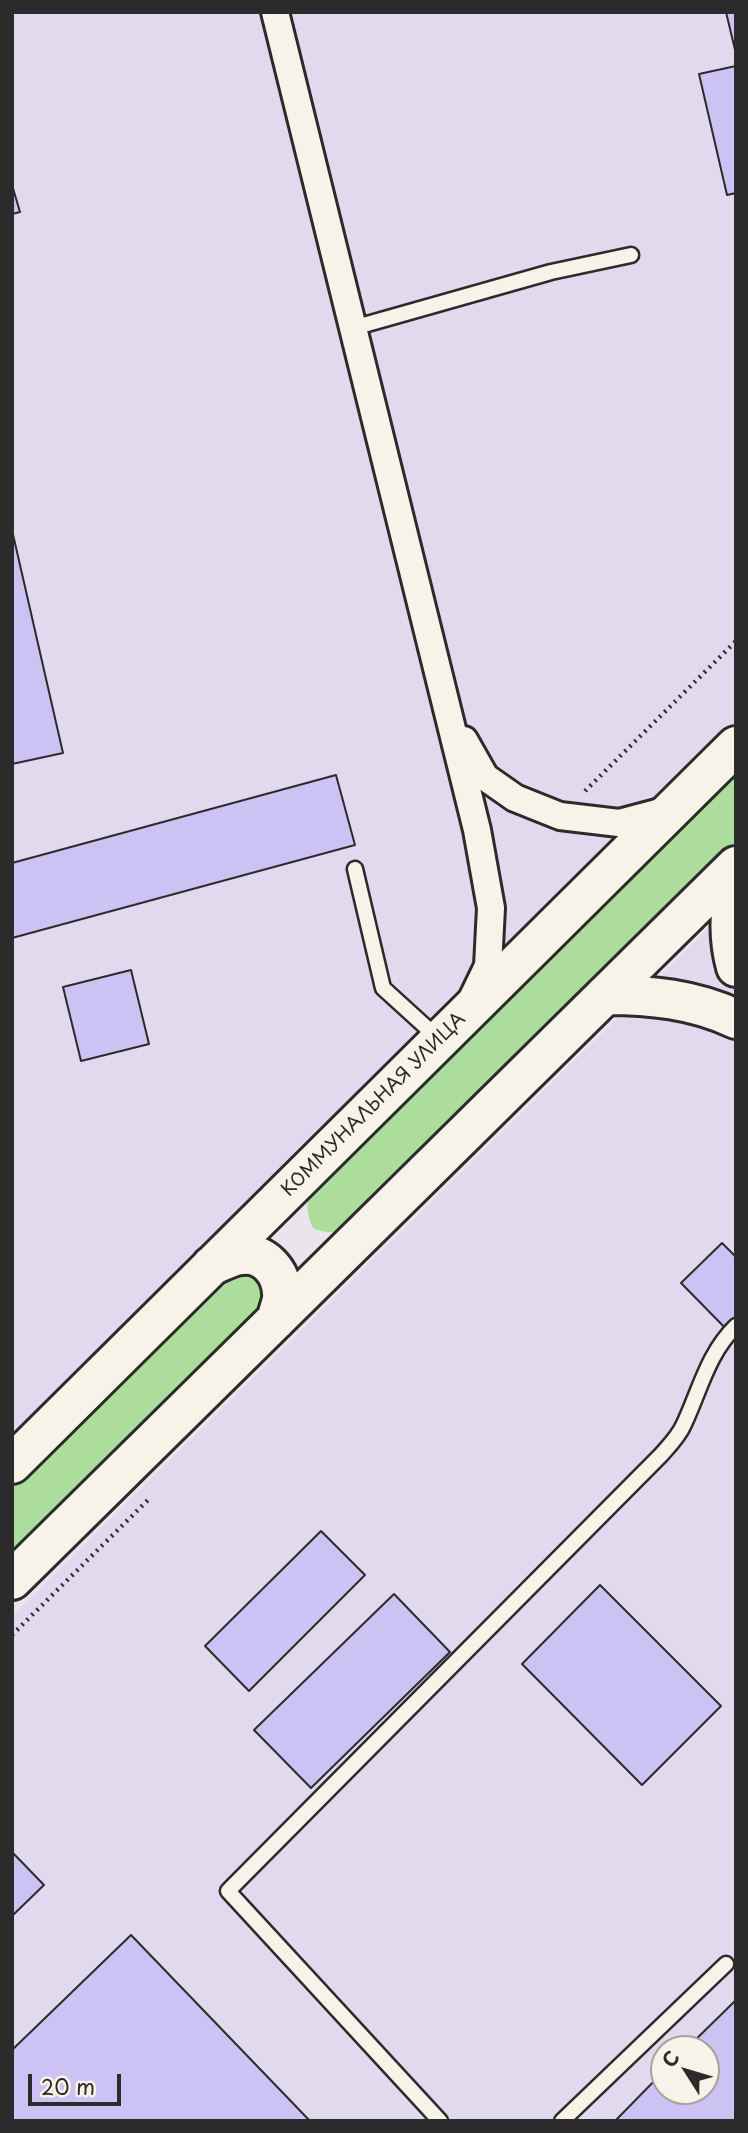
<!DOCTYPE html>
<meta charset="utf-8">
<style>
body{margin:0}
#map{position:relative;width:748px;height:2133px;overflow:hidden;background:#eae4ec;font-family:"Playpen Sans",sans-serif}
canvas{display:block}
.frame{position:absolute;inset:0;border:14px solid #2b2b2b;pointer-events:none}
.north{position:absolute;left:650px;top:2035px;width:70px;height:70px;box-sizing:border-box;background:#f7f3e8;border:2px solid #a5a39c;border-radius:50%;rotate:307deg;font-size:19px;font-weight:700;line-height:28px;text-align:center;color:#2b2b2b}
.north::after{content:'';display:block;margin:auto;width:24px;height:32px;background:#2b2b2b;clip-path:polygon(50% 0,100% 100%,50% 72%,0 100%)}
.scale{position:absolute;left:28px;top:2074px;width:93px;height:32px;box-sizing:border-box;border:4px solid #2b2b2b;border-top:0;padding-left:9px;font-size:21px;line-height:24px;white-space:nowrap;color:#2b2b2b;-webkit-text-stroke:5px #f7f3e8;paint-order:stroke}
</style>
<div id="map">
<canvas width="748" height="2133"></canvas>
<div class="frame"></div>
<div class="north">С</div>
<div class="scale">20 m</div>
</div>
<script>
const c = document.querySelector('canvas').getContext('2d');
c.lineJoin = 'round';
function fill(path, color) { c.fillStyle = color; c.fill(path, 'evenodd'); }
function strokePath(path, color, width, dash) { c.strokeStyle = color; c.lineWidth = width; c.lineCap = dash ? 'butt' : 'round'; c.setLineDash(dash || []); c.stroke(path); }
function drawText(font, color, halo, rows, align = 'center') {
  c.font = font + ' "Playpen Sans",sans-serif'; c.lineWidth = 5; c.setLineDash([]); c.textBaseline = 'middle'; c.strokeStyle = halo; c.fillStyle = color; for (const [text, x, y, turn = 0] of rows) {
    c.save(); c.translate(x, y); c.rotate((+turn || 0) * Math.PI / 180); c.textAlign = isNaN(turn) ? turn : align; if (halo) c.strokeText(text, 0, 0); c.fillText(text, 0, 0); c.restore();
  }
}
const built = new Path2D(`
 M12 12H736V737L12 1447Z
 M736 901V2121H12V1616ZM664 2049H706V2091H664Z`);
const green = new Path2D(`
 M736 769V843L348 1225C335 1234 328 1234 313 1228 306 1213 306 1203 311 1187Z
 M256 1269 269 1301 12 1559V1486L225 1274Z`);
const building = new Path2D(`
 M726 12H736V54Z
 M736 66V193L727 195 699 74Z
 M12 185 20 212 12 214Z
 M12 530 63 753 12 764Z
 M336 775 355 845 12 938V863Z
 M131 970 149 1044 81 1061 63 987Z
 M722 1243 736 1257V1339L681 1283Z
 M321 1531 365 1575 249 1691 205 1646Z
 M600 1585 721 1706 642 1785 522 1664Z
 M394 1594 450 1652 311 1788 254 1730Z
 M12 1852 44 1885 12 1916Z
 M131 1935 310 2121H12V2050Z
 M736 2000V2121H615L664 2071V2091H706V2049H686Z`);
const path = new Path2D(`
 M585 791 736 641
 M12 1635 151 1497`);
const lane = new Path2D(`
 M353 328 551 272 631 255
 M355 869 383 988 439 1039
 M440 2121 228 1891 661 1455C669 1446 679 1436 684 1424 700 1390 708 1353 736 1326
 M562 2121 726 1964`);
const street = new Path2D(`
 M275 12 477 830 491 908 488 966 473 997
 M464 740 485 777 515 798 560 816 619 823 668 810`);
const secondary = new Path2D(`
 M736 881C729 910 728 938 736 967
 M605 995C650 995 694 999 736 1019
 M211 1266C221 1262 232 1255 243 1255 265 1253 281 1272 282 1293 283 1301 278 1312 276 1320
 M12 1464 736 746
 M12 1580 736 866`);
const streetNames = [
 ["КОММУНАЛЬНАЯ УЛИЦА",374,1105,-45]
];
fill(built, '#e1daee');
fill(green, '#addd9d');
fill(building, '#ccc2f4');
strokePath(building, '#2b2b2b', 2);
strokePath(lane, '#2b2b2b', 19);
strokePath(street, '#2b2b2b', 32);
strokePath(secondary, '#2b2b2b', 44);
strokePath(path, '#2b2b2b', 4.5, [2, 5]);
strokePath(lane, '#f7f3e8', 14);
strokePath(street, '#f7f3e8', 26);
strokePath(secondary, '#f7f3e8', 38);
drawText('19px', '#2b2b2b', '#f7f3e8', streetNames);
</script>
